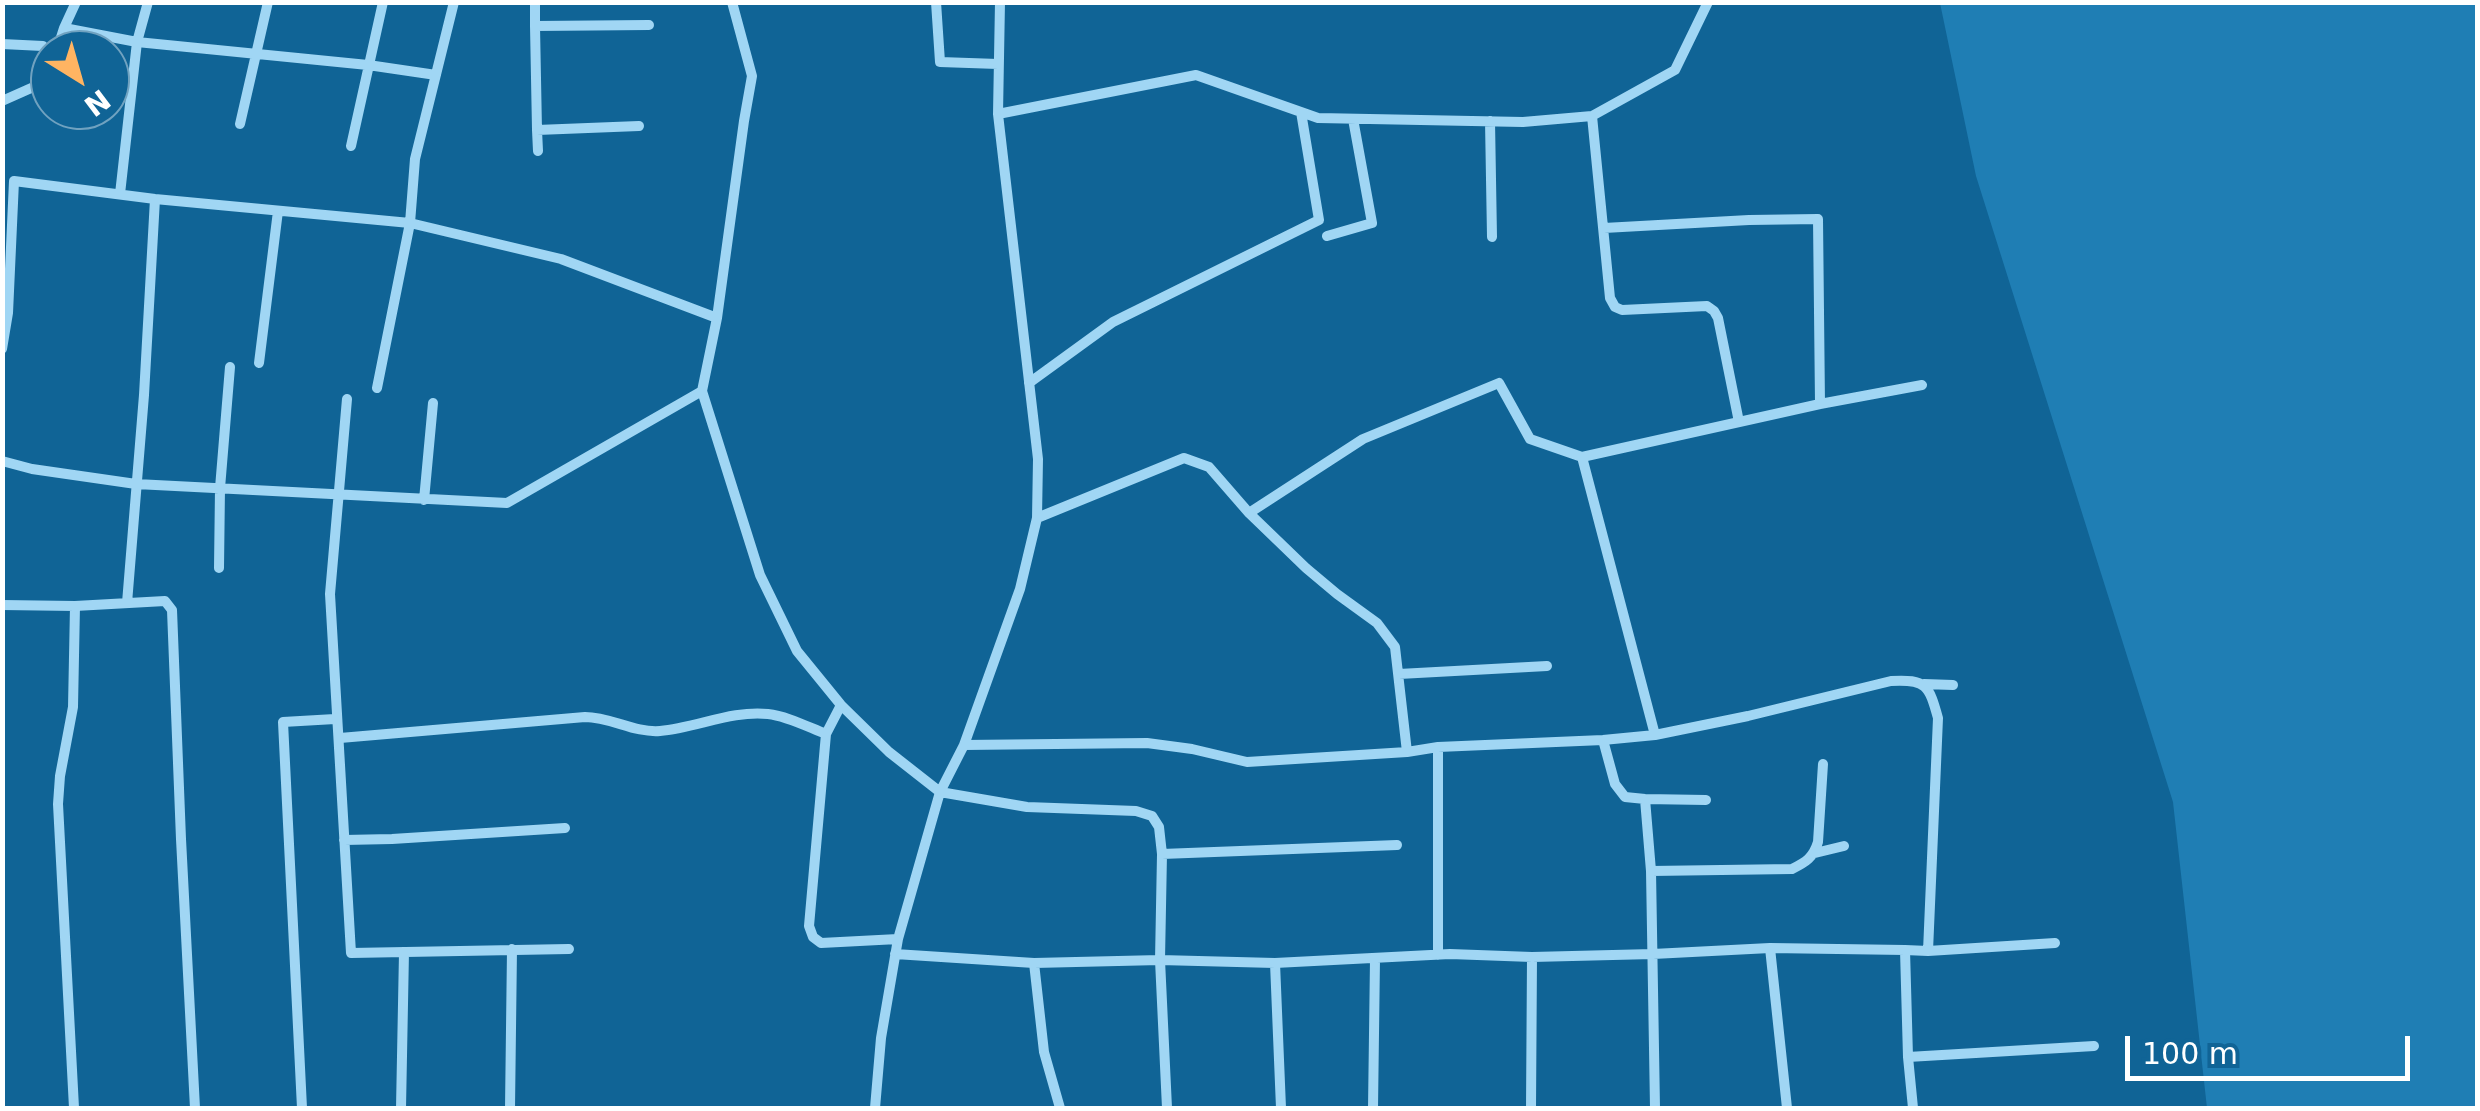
<!DOCTYPE html>
<style>
body{margin:0}
#map{position:relative;width:2480px;height:1111px;overflow:hidden;background:#106496;font-family:"DejaVu Sans",sans-serif}
canvas{display:block}
.frame{position:absolute;inset:0;border:5px solid #fff;pointer-events:none}
.north{position:absolute;left:30px;top:30px;width:100px;height:100px;box-sizing:border-box;background:#106496;border:2px solid #70a2c0;border-radius:50%;rotate:143deg;font-size:28px;font-weight:700;line-height:40px;text-align:center;color:#fff}
.north::after{content:'';display:block;margin:auto;width:35px;height:45px;background:#ffb462;clip-path:polygon(50% 0,100% 100%,50% 72%,0 100%)}
.scale{position:absolute;left:2125px;top:1036px;width:285px;height:45px;box-sizing:border-box;border:5px solid #fff;border-top:0;padding-left:12px;font-size:30px;line-height:35px;white-space:nowrap;color:#fff;-webkit-text-stroke:8px #106496;paint-order:stroke}
</style>
<div id="map">
<canvas width="2480" height="1111"></canvas>
<div class="frame"></div>
<div class="north">N</div>
<div class="scale">100 m</div>
</div>
<script>
const c = document.querySelector('canvas').getContext('2d');
c.lineJoin = 'round';
function fill(path, color) { c.fillStyle = color; c.fill(path, 'evenodd'); }
function strokePath(path, color, width, dash) { c.strokeStyle = color; c.lineWidth = width; c.lineCap = dash ? 'butt' : 'round'; c.setLineDash(dash || []); c.stroke(path); }
const green = new Path2D(`
 M1940 3H2477V1108H2207L2173 802 1976 176Z`);
const minor = new Path2D(`
 M76 2 64 28 137 42 368 65 436 75
 M535 2V26
 M936 2 940 62 998 64
 M2 44 43 46
 M57 50 64 28
 M2 101 47 81 50 72
 M998 114 1196 75 1318 118 1523 122 1592 116 1675 70 1708 2
 M1592 116 1610 298 1615 307 1622 310 1707 306 1714 311 1718 318 1739 422
 M1490 121 1492 237
 M240 124 268 2
 M639 126 537 130 535 26 649 25
 M537 130 538 151
 M351 146 383 2
 M120 194 137 42 148 2
 M1604 228 1749 220 1818 219 1820 404
 M1327 236 1372 223 1353 119
 M2 349 8 313 14 181 155 199 410 223 561 259 717 318
 M259 363 278 211
 M1029 383 1113 322 1319 220 1301 112
 M377 388 410 223 415 159 454 2
 M702 391 717 318 744 121 752 76 732 2
 M347 399 330 594 351 953 569 949
 M1582 457 1820 404 1922 385
 M2 461 32 469 136 484 507 503 702 391 760 575 797 651 841 705 889 752 940 792 1027 807 1136 811 1152 816 1159 827 1162 854 1160 960 1167 1108
 M424 500 433 403
 M1249 513 1363 439 1499 383 1530 439 1582 457 1655 735
 M1037 518 1184 458 1209 467 1249 513 1306 568 1337 594 1377 623 1395 647 1407 752
 M219 568 220 488 230 367
 M127 603 144 395 155 199
 M2 605 75 606 165 601 172 610 181 839 195 1108
 M1399 674 1547 666
 M1924 684 1953 685
 M841 705 826 734 809 926 813 937 821 943 898 939
 M340 738 585 717C611 717 634 733 660 731 696 728 732 710 768 714 787 716 808 727 826 734
 M1603 740 1615 784 1625 797 1645 799 1706 800
 M964 745 1147 743 1192 749 1247 762 1407 752 1438 747 1603 740 1655 735 1748 716 1891 681C1926 679 1929 685 1938 718L1928 951
 M1645 799 1651 871 1655 1108
 M344 840 392 839 565 828
 M1815 853 1844 846
 M1162 854 1397 845
 M1651 871 1792 869C1806 862 1813 858 1818 842L1823 764
 M1770 948 1905 950
 M895 954 1034 963 1160 960 1275 963 1450 954 1532 957 1653 954 1770 948 1787 1108
 M1438 955V747
 M1034 963 1044 1052 1060 1108
 M1275 963 1281 1108
 M1908 1057 2094 1046
 M74 1108 58 804 60 776 73 707 75 606
 M302 1108 283 722 335 719
 M401 1108 404 952
 M510 1108 512 949
 M875 1108 881 1038 898 939 940 792 964 745 1020 589 1037 518 1038 459 998 114 1000 2
 M1373 1108 1375 959
 M1531 1108 1532 957
 M1913 1108 1908 1057 1905 950 1928 951 2055 943`);
fill(green, '#1f7eb4');
strokePath(minor, '#a0d6f4', 10);
</script>
